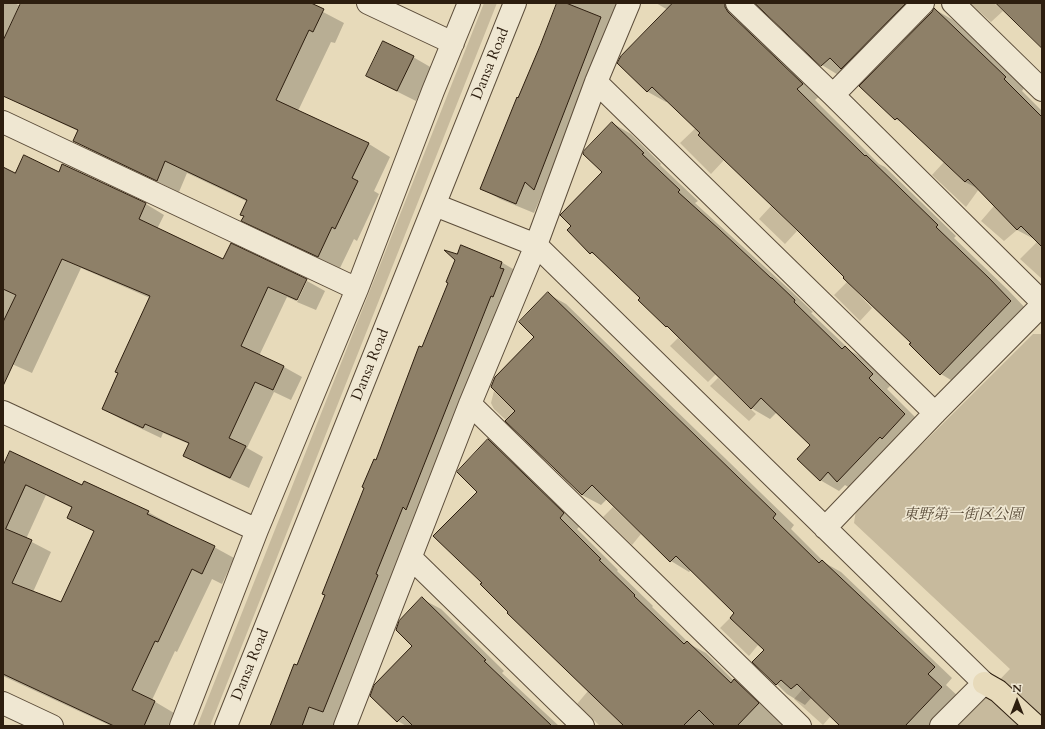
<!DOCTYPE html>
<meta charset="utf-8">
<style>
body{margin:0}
#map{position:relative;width:1045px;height:729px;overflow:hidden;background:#e7daba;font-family:Cardo,serif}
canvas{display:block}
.frame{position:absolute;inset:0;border:4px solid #2d1e0f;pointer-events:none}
.north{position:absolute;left:997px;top:681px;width:40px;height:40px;-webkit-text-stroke:3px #efe7d2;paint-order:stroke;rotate:0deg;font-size:11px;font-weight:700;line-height:16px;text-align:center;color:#2d1e0f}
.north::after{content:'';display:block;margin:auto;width:14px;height:18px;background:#2d1e0f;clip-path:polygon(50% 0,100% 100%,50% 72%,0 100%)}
</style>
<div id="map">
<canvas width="1045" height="729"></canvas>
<div class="frame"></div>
<div class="north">N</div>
</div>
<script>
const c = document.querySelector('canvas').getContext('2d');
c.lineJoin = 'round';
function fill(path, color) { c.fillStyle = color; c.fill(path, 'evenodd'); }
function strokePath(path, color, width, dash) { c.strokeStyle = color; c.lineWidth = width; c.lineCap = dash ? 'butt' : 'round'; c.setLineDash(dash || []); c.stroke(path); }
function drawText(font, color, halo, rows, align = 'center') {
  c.font = font + ' Cardo,"Noto Serif JP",serif'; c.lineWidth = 3.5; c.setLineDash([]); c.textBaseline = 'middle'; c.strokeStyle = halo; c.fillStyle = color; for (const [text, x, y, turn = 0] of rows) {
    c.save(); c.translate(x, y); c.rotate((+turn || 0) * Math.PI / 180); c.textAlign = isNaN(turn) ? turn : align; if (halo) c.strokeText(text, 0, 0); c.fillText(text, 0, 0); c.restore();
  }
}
const green = new Path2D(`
 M484 3H497L210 726H197Z
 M970 3H994L1003 11 991 22Z
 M703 121 707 126 698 135 724 160 711 174 680 143Z
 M944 162 965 182 968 179 979 189 966 207 932 175Z
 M771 206 797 231 785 244 759 219Z
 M994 206 1017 230 1004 241 981 221Z
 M1037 242 1042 247V279L1020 259Z
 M847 282 872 308 860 321 834 295Z
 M1033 334H1042V722L1038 726H955L1010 669 854 523 856 510Z
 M678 338 716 374 708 382 670 346Z
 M718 378 756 414 749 421 710 386Z
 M494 391 522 418 548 459 494 409 491 403Z
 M613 507 641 534 632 545 603 517Z
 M730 618 758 645 749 656 720 628Z
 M807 684 816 703 830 717 823 725 794 699Z
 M588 691 624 726H600L577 704Z
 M697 709 715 726H686L684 725Z`);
const shadow = new Path2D(`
 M3 3H14L21 6 22 3H306L344 23 335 43 331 42 298 111 369 144 390 157 374 191 379 194 357 241 354 239 340 268 264 233 243 220 248 202 187 173 179 192 96 153 74 141 78 131 52 119 30 107 3 83Z
 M558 3H629L553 200 542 194 534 213 500 199 482 189Z
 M656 3H749L821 95 815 100 879 164 885 167 956 236 954 238 1008 290 1029 312 959 385 941 374 910 344 912 343 668 101 666 102 648 92 619 63 668 10Z
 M756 3H935L840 76 822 65Z
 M934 9 953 20 1024 88 1022 91 1042 111V246L1036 240 1017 230 981 190 965 182 906 125 895 119Z
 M413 57 432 68 416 101 386 86 367 76Z
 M612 123 631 134 661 164 660 165 698 201 695 203 790 290 813 312 811 313 851 351 863 358 891 385 887 389 923 425 856 492 845 485 839 491 820 480 811 445 777 412 770 419 751 408 672 330 666 326 641 298 601 258 591 253 573 226 603 172Z
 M63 165 146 204 164 215 157 229 224 260 306 280 296 301 287 297 259 356 284 367 302 377 291 400 274 392 247 448 263 457 249 488 202 466 184 455 189 444 163 433 161 438 121 419 103 409 150 298 81 268 32 373 3 360V168L16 174 59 173Z
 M458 255 501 262 520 273 340 726H270L298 666 376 461 449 283Z
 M307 281 325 291 316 310 297 302Z
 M548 294 566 304 794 525 791 529 825 563 841 572 952 678 946 685 960 698 933 726H841L812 697 805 705 787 694 754 662 765 650 736 613 691 570 689 572 671 561 607 499 601 505 582 495 517 411 535 337Z
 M488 440 507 451 582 524 577 529 618 570 617 571 653 606 652 607 691 645 706 653 734 681 753 691 784 726H626L483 583 478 492Z
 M3 469 83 486 85 482 148 512 168 523 167 525 214 547 234 558 222 584 212 579 177 652 175 651 152 700 174 713 168 726H111L3 676ZM46 495 72 508 68 517 95 532 62 603 33 592 51 552 26 539Z
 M422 599 441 609 504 671 502 673 559 726H406L398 721 371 696 414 646Z`);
const building = new Path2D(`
 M21 3H311L324 9 313 32 309 30 276 100 369 143 352 178 358 181 335 229 332 227 318 257 241 221 244 216 240 215 247 200 165 161 157 181 73 141 78 130 3 96V41Z
 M557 3H566L601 17 534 190 525 182 516 204 480 189 517 97 518 98 540 46Z
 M673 3H725V7L728 12 803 84 797 89 865 156 866 155 938 225 936 227 989 278 1011 301 940 375 909 344 911 343 843 278 844 277 798 231 698 135 700 133 652 87 647 92 617 63 621 56Z
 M755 3H906L841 69 830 58 821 66Z
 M996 3H1042V48Z
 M934 8 1006 77 1004 79 1042 117V247L1021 226 1017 230 968 179 965 182 897 118 895 120 859 86 932 12Z
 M383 41 414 56 397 91 366 76Z
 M612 122 644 153 642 154 680 190 678 192 720 230 771 278H772L795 300 794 302 842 349 845 346 873 374 869 378 905 414 882 439 880 437 837 482 828 472 820 481 797 459 810 445 761 398 751 409 667 326 666 327 638 300 640 298 592 252 590 254 567 230 571 226 560 215 602 172 583 154V152Z
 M24 155 59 172 62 164 146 203 139 219 223 259 231 243 307 279 297 300 268 287 241 346 284 366 273 390 255 382 229 438 246 446 230 478 183 456 189 443 145 424 143 428 102 409 118 373 115 372 150 296 62 259 3 386V322L16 295 3 289V167L15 173Z
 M461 245 502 262 500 268 504 269 493 297 491 296 406 510 403 507 376 574 378 575 323 712 309 707 302 726H270L294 664 297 665 325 595 322 594 364 488 362 487 374 459 376 460 419 346 422 347 448 283 446 282 455 260 444 250 457 254Z
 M548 292 776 514 773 518 819 563 822 560 935 667 928 674 942 687 905 726H840L797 684 791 689 781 680 776 685 752 662 764 650 730 618 734 613 676 556 670 562 592 485 582 495 505 421 515 411 491 387 495 377 534 337 519 322Z
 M488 439 564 513 560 518 601 559 599 560 635 595 634 596 684 644 687 641 731 683 734 679 759 703 737 726H715L699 710 683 726H624L507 613 508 612 480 584 482 583 433 536 477 492 457 472Z
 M10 451 82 485 84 481 149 511 147 514 215 546 202 574 192 569 158 642 155 641 132 690 155 701 144 726H114L3 674V466ZM26 485 72 507 67 518 94 531 61 602 12 583 32 540 6 529Z
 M422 597 486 660 484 661 552 726H413L403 716 397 722 370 696 374 685 412 646 396 630 399 621Z`);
const minor = new Path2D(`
 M368 3 453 43
 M737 3 833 95 1042 302
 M953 3 1042 90
 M596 82 935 413
 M833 95 923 3
 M3 122 357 289
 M435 205 536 245 984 683 941 726
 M470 404 800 726
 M3 412 257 530
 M825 528 935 413 1042 305
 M411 558 583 726
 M3 703 52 726
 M181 726 257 530 357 289 433 91 469 3
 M226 726 515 3
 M345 726 470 404 536 245 596 82 629 3`);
const highway = new Path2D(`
 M984 683 998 691 1036 726`);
const streetNames = [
 ["Dansa Road",491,64,-68],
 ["Dansa Road",371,365,-68],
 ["Dansa Road",251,665,-68]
];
const parkNames = [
 ["東野第一街区公園",963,516]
];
fill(green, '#c7ba9d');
fill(shadow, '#0003');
fill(building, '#8e8068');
strokePath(building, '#2d1e0f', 1);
strokePath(minor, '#5c4d3a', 24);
strokePath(highway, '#2d1e0f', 24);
strokePath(minor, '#efe7d2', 22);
strokePath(highway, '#e7daba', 22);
drawText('15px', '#2d1e0f', '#efe7d2', streetNames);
drawText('italic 15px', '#5b4d3a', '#efe7d2', parkNames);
</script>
